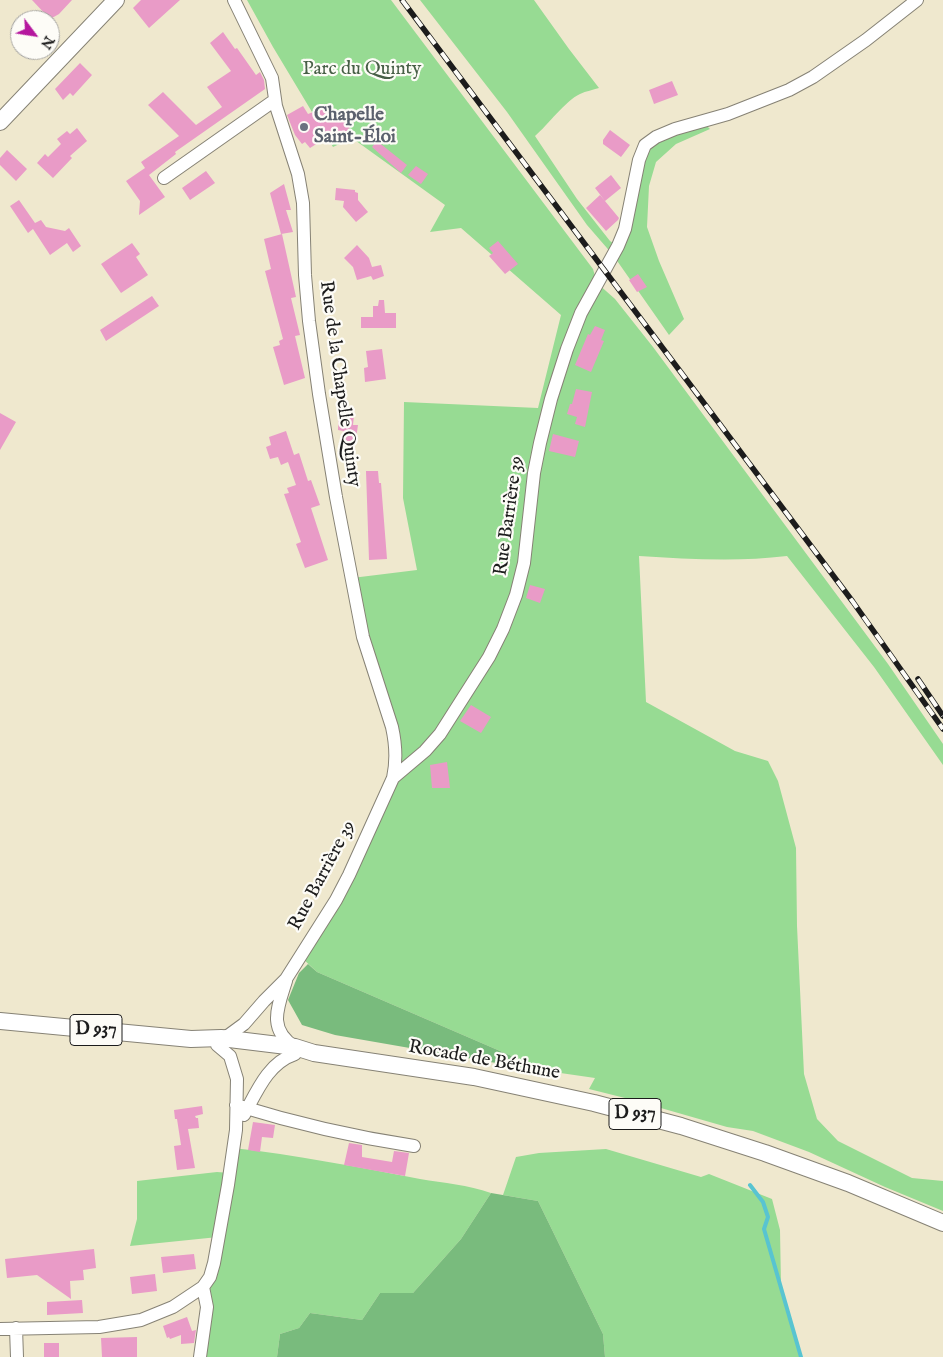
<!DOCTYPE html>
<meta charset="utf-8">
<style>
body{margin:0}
#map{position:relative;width:943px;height:1357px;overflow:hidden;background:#efe8ce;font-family:"IM FELL English",serif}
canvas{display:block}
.north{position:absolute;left:10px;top:10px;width:50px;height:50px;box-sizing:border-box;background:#fdfcf7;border:1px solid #a3a29f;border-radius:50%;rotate:121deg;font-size:14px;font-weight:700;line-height:20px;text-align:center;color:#1c1c1c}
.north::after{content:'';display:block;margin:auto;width:18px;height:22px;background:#b5179e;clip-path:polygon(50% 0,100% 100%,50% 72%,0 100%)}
</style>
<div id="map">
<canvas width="943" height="1357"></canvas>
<div class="north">N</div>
</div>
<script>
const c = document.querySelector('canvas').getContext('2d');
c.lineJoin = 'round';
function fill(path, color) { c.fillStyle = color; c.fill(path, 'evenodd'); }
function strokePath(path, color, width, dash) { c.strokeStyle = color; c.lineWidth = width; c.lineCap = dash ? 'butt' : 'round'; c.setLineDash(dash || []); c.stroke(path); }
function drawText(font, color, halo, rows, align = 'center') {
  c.font = font + ' "IM FELL English",serif'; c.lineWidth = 4.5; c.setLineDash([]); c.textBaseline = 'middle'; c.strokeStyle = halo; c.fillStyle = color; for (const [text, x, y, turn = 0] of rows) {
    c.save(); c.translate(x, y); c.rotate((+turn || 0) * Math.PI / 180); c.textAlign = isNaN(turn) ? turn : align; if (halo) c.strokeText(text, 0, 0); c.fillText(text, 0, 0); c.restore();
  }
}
const green = new Path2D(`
 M247 0H391L593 269 597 283 615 299 653 347 888 664 943 744V765L874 667 787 556C738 562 688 559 639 556L646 702 735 751 768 761 778 781 796 848 797 926 804 1074 817 1119 838 1141 912 1178 943 1181V1211L885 1187 809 1152 753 1131 727 1127 633 1100 589 1089 595 1078 519 1067 514 1057 317 972 301 957 336 900 396 754 352 578 417 570 403 498 404 402 538 408 561 315 461 228 430 232 445 205 352 138 333 147 273 47Z
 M420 0H534L569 49 599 88C593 90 586 91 580 94 565 101 548 125 535 136L577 199 610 241 618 246 645 145 703 122 710 129 676 144 656 162 649 186 647 227 659 261 684 319 669 335 613 255 587 225 507 112Z
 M233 1148C296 1155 358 1167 420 1179 444 1183 468 1185 491 1193L461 1239 413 1293H380L362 1320 310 1313 299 1328 280 1334 277 1357H200L203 1287 218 1237 130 1246 137 1219V1181L217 1172 230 1173Z
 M606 1149 701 1177 709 1174 772 1199 780 1230 781 1286 801 1357H605L603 1334 538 1201 503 1195 516 1157 539 1153Z`);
const forest = new Path2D(`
 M308 964 317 972 514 1057 519 1067 335 1035 302 1025 288 1000 299 973Z
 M491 1193 538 1201 603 1334 605 1357H277L280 1334 299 1328 310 1313 362 1320 380 1293H413L461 1239Z`);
const stream = new Path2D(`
 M750 1185 763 1202 768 1217 764 1229 801 1357`);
const building = new Path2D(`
 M32 0H72L59 14 52 18 47 16Z
 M141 0H180L149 28 133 8Z
 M223 32 235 49 237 48 256 75 260 72 264 80 265 89 175 152 176 154 149 175 165 197 139 215 140 201 126 181 145 168 147 171 141 162 179 136 148 105 163 92 196 125 222 107 207 87 231 71 210 43Z
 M80 63 92 75 73 96 70 93 63 100 55 89Z
 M672 81 678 95 654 104 649 90Z
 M303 106 308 114 324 108 348 115 354 123 344 134H332L310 148 305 142 302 144 295 135 287 115Z
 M77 128 87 141 70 156 72 158 53 178 37 163 45 154 48 157 61 144 57 139 67 131 70 134Z
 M610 130 630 145 621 157 603 144V140Z
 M377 141 407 165 401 173 372 147Z
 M7 150 27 169 16 181 0 165V158Z
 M416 166 428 174 421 184 408 175Z
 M206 171 215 183 190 200 182 188Z
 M611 175 621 188 605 201 595 188Z
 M284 184 291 210H286L293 232 281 234 270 193Z
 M336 188 355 190V192L358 193V200L368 212 356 222 343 207 344 201 335 200Z
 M600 195 619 218 618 220 606 231 586 208Z
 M19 200 35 223 41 220 46 227 65 231 69 228 81 246 73 252 67 243 50 255 33 229 28 233 10 206Z
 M282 234 296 297 291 298 300 335 295 336 305 378 284 385 273 347 280 345 279 341 283 339 265 271 271 269 264 239Z
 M498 241 518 264 505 274 489 256 493 253 489 248Z
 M132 243 140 254 136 257 148 275 121 293 101 264Z
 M357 245 369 258 372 267 381 265 384 276 373 280 371 276 357 280 353 267 344 258Z
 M638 274 647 287 637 292 629 280Z
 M152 296 159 306 106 341 100 330Z
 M379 300H384L385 313H396V328H361V317H373V306H378Z
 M595 326 605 330 601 340 604 341 591 372 575 365 588 334 590 335Z
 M382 349 386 379 365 382 364 368 368 367 366 351Z
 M576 389 592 392 585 427 575 424 577 417 567 414 570 404H572Z
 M0 413 16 422 0 450Z
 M339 413 354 415 353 425H358L354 452 341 450 343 431 338 430Z
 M286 431 294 455 299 453 308 481 311 480 320 505 311 508 328 560 305 568 296 544 301 542 284 494 289 493 287 488 296 485 288 462 281 465 278 457 270 459 266 447 271 445 269 437Z
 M553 434 579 441 575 457 549 451Z
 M366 471H378L379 483H381L387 559 369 560Z
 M530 585 545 589 540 603 526 598Z
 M471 705 491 717 481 733 460 721Z
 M447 762 450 788H432L430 765Z
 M202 1106 203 1114 195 1116 196 1118H198L199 1128 188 1129 195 1168 177 1170 174 1146 181 1145 177 1119H175L174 1110Z
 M253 1122 275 1125 273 1138 262 1137 260 1152 248 1150Z
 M349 1143 362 1145V1157L392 1162 394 1151 409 1153 405 1176 344 1165Z
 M94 1249 96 1268 83 1270 84 1280 70 1281 71 1299 37 1275 7 1278 5 1259Z
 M194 1254 196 1269 163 1273 161 1257Z
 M155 1274 157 1291 132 1294 130 1277Z
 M82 1300 83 1313 47 1315V1302Z
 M187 1317 192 1331 196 1330 194 1343 181 1344V1335L170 1339 169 1337 167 1338 163 1326Z
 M137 1337V1357H102L101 1338Z
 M44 1343H59V1357H44Z`);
const minor = new Path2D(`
 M234 0 272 78 276 106 298 174 303 203 305 275 309 321 319 394 336 497 363 637 392 727C396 745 397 760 393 778
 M164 178 275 100
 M286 981C278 1007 267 1029 295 1047
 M221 1038 229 1035 244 1024 264 1001 286 979 336 900 349 875 393 778 425 751 440 734 489 657 503 629 516 595 524 563 534 473 540 443 551 399 567 349 581 313 618 246 625 229 639 160 645 145 656 137 675 129 728 114 789 90 813 77 866 40 917 0
 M236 1105C294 1123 354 1137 414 1146
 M244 1115C257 1091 268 1063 295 1054
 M16 1328 17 1357
 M0 1329 99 1327 141 1320 173 1307 203 1287 210 1277 214 1263 228 1185 236 1130 237 1079 230 1056 217 1045
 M200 1357 207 1307 203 1287`);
const major = new Path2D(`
 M0 122 116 0
 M0 1021 191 1039 221 1038 295 1047 314 1053 474 1077 594 1103 681 1126 765 1153 848 1183 943 1223`);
const rail = new Path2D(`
 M402 0 853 602 943 729
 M918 679 943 716`);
const markers = [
 [304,127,5,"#6b7280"]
];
const shields = [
 [96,1030,52],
 [635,1114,52]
];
const shieldNames = [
 ["D 937",96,1030],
 ["D 937",635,1114]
];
const parkNames = [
 ["Parc du Quinty",362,70]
];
const worshipNames = [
 ["Chapelle",314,116],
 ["Saint-Éloi",314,138]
];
const streetNames = [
 ["Rue de la Chapelle Quinty",339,384,82],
 ["Rue Barrière 39",510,516,-82],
 ["Rue Barrière 39",323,876,-62],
 ["Rocade de Béthune",484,1061,10]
];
fill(green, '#97db93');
fill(forest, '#79bb7d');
strokePath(stream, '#58c4d1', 4);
fill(building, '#e99bc7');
strokePath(minor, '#868275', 14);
strokePath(major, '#868275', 18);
strokePath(minor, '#fff', 12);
strokePath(major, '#fff', 16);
strokePath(rail, '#1c1c1c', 5.5);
strokePath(rail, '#fdfcf7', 4, [11]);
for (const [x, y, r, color] of markers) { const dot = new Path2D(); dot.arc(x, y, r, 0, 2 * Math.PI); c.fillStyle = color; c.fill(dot); strokePath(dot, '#fdfcf7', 2); }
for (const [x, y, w] of shields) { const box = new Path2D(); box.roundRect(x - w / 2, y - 15.5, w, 31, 4); c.fillStyle = '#fdfcf7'; c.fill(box); strokePath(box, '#1c1c1c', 1); }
drawText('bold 18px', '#1c1c1c', null, shieldNames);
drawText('19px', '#475f46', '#fdfcf7', parkNames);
drawText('bold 19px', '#5b616d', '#fdfcf7', worshipNames, 'left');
drawText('19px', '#1c1c1c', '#fdfcf7', streetNames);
</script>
